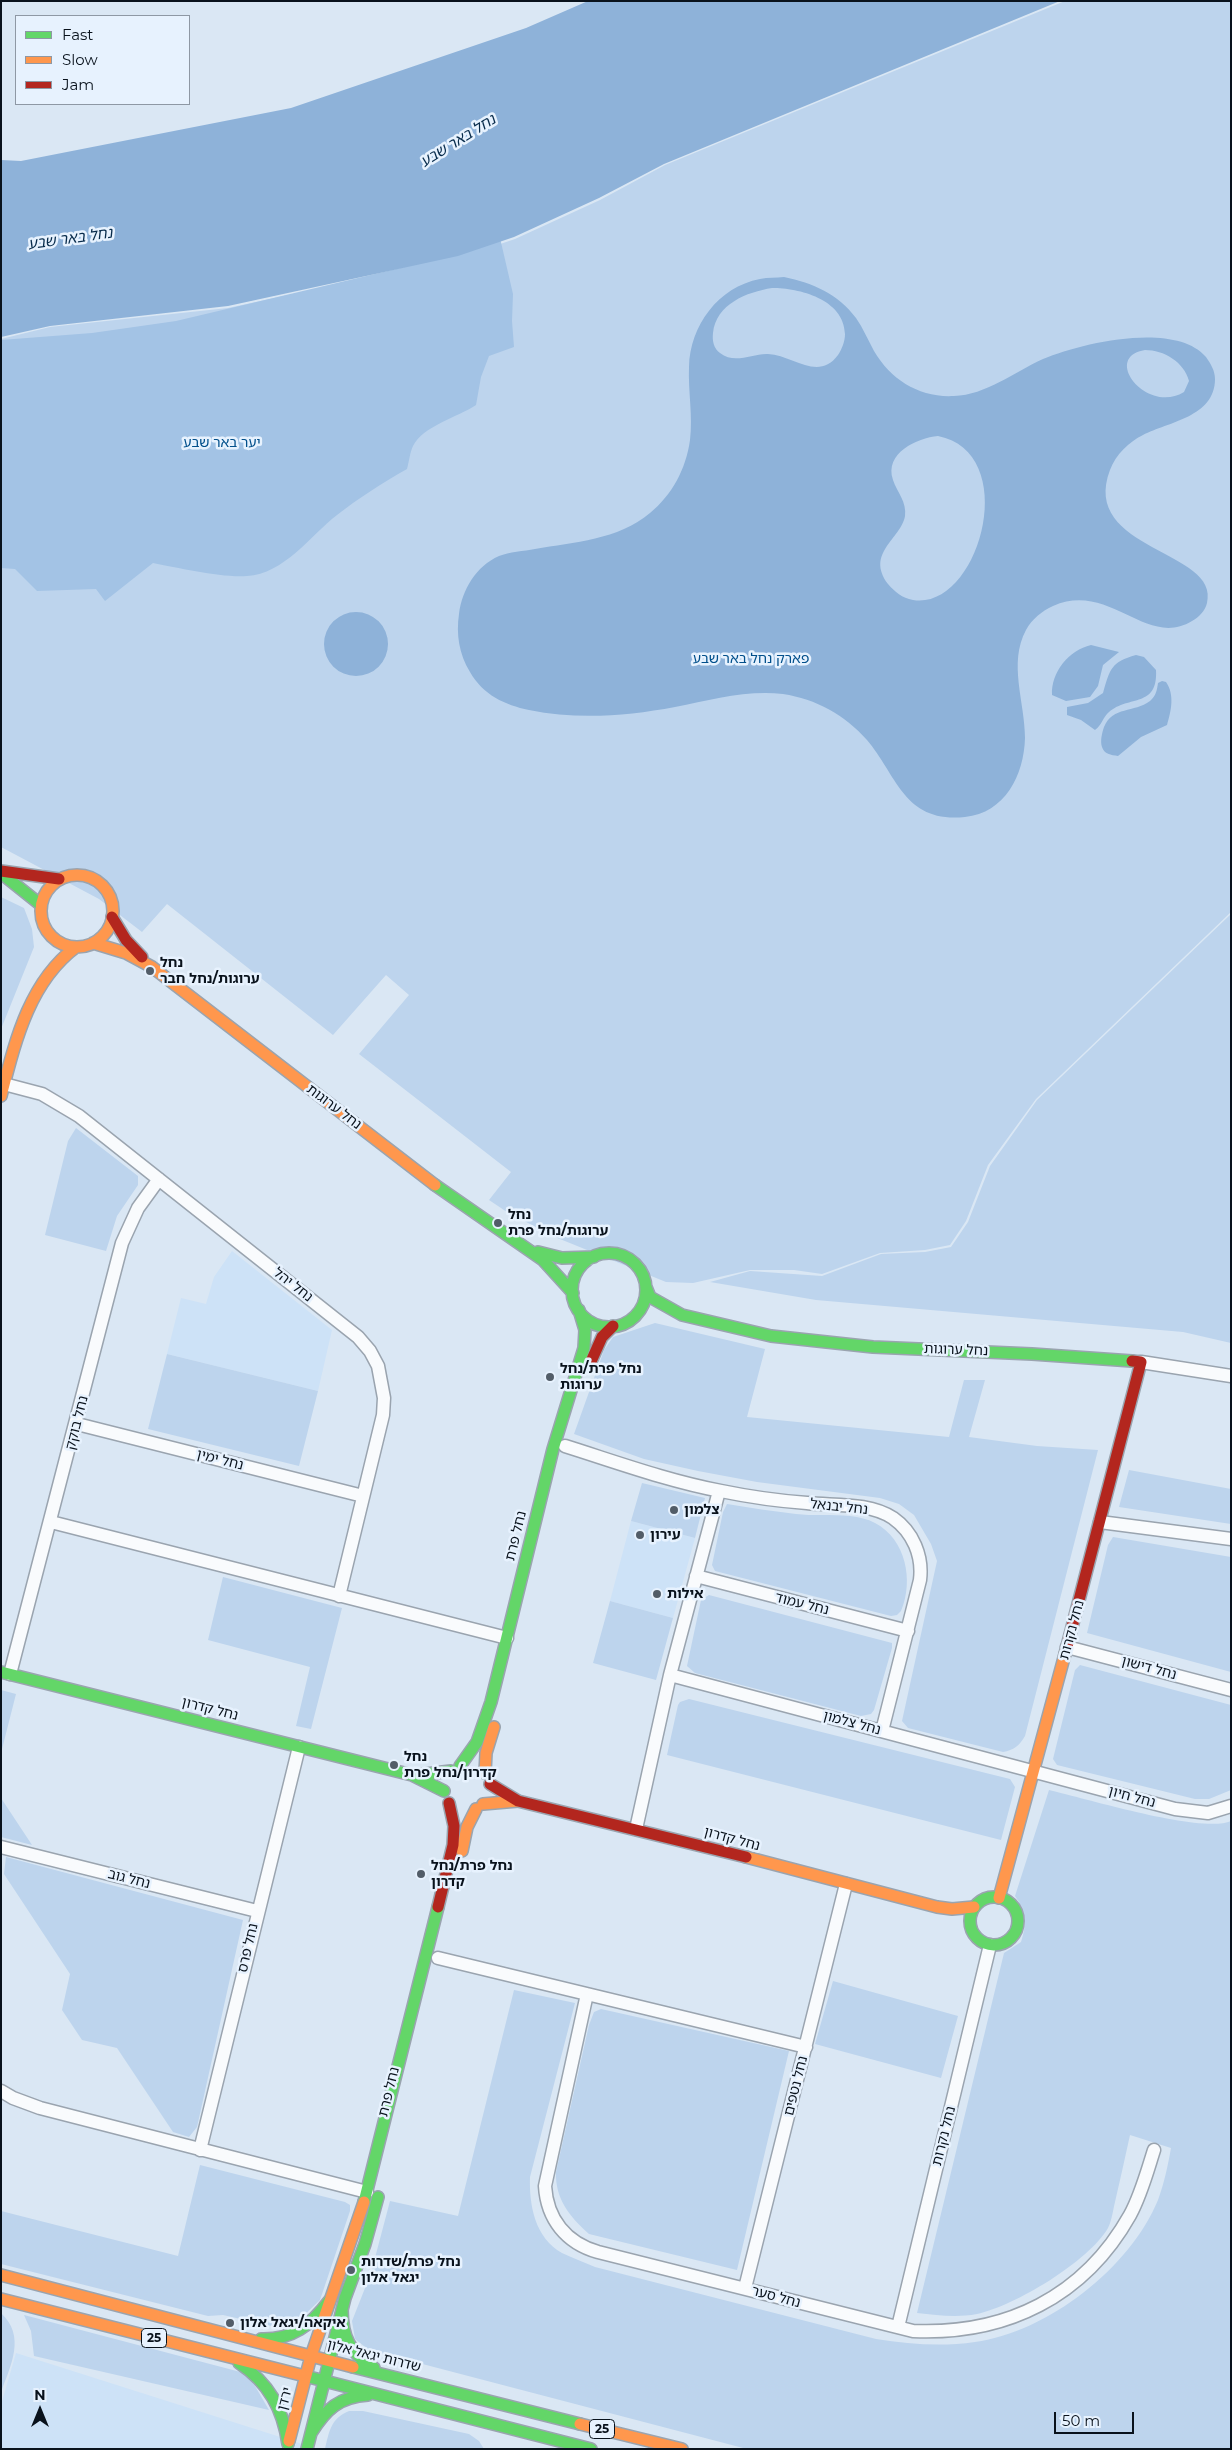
<!DOCTYPE html>
<meta charset="utf-8">
<style>
body{margin:0}
#map{position:relative;width:1232px;height:2450px;overflow:hidden;background:#dae7f4;font-family:Montserrat,sans-serif}
canvas{display:block}
.frame{position:absolute;inset:0;border:2px solid #09121c;pointer-events:none}
.legend{position:absolute;left:15px;top:15px;width:175px;height:90px;box-sizing:border-box;background:#e7f2fe;border:1px solid #8e98a4;margin:0;padding:6px 9px;list-style:none;font-size:15px;color:#09121c}
.legend li{display:flex;align-items:center;gap:10px;height:25px}
.legend b{width:25px;border:1px solid #8e98a4}
.north{position:absolute;left:15px;top:2385px;width:50px;height:50px;-webkit-text-stroke:4px #e7f2fe;paint-order:stroke;rotate:0deg;font-size:14px;font-weight:700;line-height:20px;text-align:center;color:#09121c}
.north::after{content:'';display:block;margin:auto;width:18px;height:22px;background:#09121c;clip-path:polygon(50% 0,100% 100%,50% 72%,0 100%)}
.scale{position:absolute;left:1054px;top:2412px;width:80px;height:22px;box-sizing:border-box;border:2px solid #09121c;border-top:0;padding-left:6px;font-size:15px;line-height:18px;white-space:nowrap;color:#09121c;-webkit-text-stroke:4px #e7f2fe;paint-order:stroke}
</style>
<div id="map">
<canvas width="1232" height="2450"></canvas>
<div class="frame"></div>
<ul class="legend">
<li><b style="height:6px;background:#63d668"></b>Fast</li>
<li><b style="height:6px;background:#ff974d"></b>Slow</li>
<li><b style="height:6px;background:#b3261e"></b>Jam</li>
</ul>
<div class="north">N</div>
<div class="scale">50 m</div>
</div>
<script>
const c = document.querySelector('canvas').getContext('2d');
c.lineJoin = 'round';
function fill(path, color) { c.fillStyle = color; c.fill(path, 'evenodd'); }
function strokePath(path, color, width, dash) { c.strokeStyle = color; c.lineWidth = width; c.lineCap = dash ? 'butt' : 'round'; c.setLineDash(dash || []); c.stroke(path); }
function drawText(font, color, halo, rows, align = 'center') {
  c.font = font + ' Montserrat,"Noto Sans Hebrew",sans-serif'; c.lineWidth = 5; c.setLineDash([]); c.textBaseline = 'middle'; c.strokeStyle = halo; c.fillStyle = color; for (const [text, x, y, turn = 0] of rows) {
    c.save(); c.translate(x, y); c.rotate((+turn || 0) * Math.PI / 180); c.textAlign = isNaN(turn) ? turn : align; if (halo) c.strokeText(text, 0, 0); c.fillText(text, 0, 0); c.restore();
  }
}
const built = new Path2D(`
 M232 1251 332 1330 318 1391 167 1354 181 1298 206 1304 214 1277Z
 M631 1521 695 1538 673 1618 610 1601Z
 M16 2353 318 2449H1V2405Z`);
const green = new Path2D(`
 M1065 1H1231V912L1036 1099 988 1165 966 1221 950 1245 925 1250 880 1253 822 1274 794 1270H750L693 1283 666 1282 555 1237 507 1212 489 1200 511 1172 359 1054 409 995 386 975 333 1035 167 904 142 932 99 899 1 847V339L50 327 228 308 459 258 515 239 600 200 665 165Z
 M1 897 24 908 32 929 34 947 1 1029Z
 M1231 914V1343L1183 1332 816 1300 710 1282 750 1271 822 1276 881 1254 925 1252 951 1247 968 1222 990 1166 1037 1100Z
 M76 1128 138 1176V1185L117 1216 106 1251 45 1235 68 1141Z
 M655 1323 765 1349 747 1417 949 1437 964 1380H985L969 1437 1037 1446 1098 1450 1025 1736C1019 1746 1014 1750 1003 1752L908 1728 902 1721 937 1561 931 1544 914 1515 899 1504 880 1498 757 1482 698 1471 644 1459 574 1434 604 1350 613 1337Z
 M167 1354 318 1391 299 1466 148 1429Z
 M1129 1470 1231 1489V1524L1119 1507Z
 M642 1483 705 1498 695 1538 631 1521Z
 M727 1504C750 1508 773 1511 796 1514 820 1517 853 1511 875 1523 906 1539 914 1581 901 1611L897 1615 891 1616 715 1571 712 1565 723 1512Z
 M1113 1537 1231 1557V1672L1087 1633 1108 1545Z
 M223 1577 342 1608 311 1729 296 1726 310 1667 208 1640Z
 M709 1595 892 1643V1648L874 1710 871 1714 861 1716 695 1673 687 1666 701 1600Z
 M610 1601 673 1618 656 1680 593 1663Z
 M1080 1665 1231 1705V1790L1209 1799H1195L1057 1765 1053 1759 1075 1670Z
 M1 1690 16 1694 1 1753Z
 M689 1699 1010 1779 1015 1787 1001 1840 667 1755 678 1705 680 1702Z
 M1049 1790C1084 1798 1202 1834 1231 1821V2449H747L369 2350 355 2339 352 2321 371 2273 390 2201 458 2216 514 1990 575 2003 530 2177C529 2205 535 2238 562 2253 572 2258 584 2262 595 2267L876 2339C909 2344 941 2347 975 2342 1048 2332 1130 2268 1158 2200 1164 2184 1168 2165 1171 2148L1130 2135C1125 2158 1120 2180 1115 2202 1113 2210 1112 2220 1108 2228 1089 2261 1015 2306 977 2314 956 2318 937 2315 917 2313L1004 1953 1021 1942C1027 1924 1026 1912 1015 1896Z
 M1 1798 32 1845 1 1837Z
 M6 1857 243 1920 197 2127 189 2137 173 2132 117 2048 82 2040 62 2010 70 1974 4 1874Z
 M833 1981 958 2016 941 2078 815 2044Z
 M601 2009 789 2051 737 2270 589 2234C570 2217 555 2199 556 2172L589 2025 594 2012Z
 M200 2165 345 2202 350 2205V2211L320 2300 295 2324 276 2327 223 2315 208 2316 1 2264V2211L178 2256Z
 M1 2313C26 2336 11 2365 1 2392Z
 M24 2315 248 2374 269 2410 34 2356 31 2331Z
 M349 2411H363L469 2434 479 2441 484 2449H325C329 2432 331 2418 349 2411Z`);
const forest = new Path2D(`
 M500 238 513 294 512 321 514 347 489 356 481 377 476 405C458 417 423 426 413 446 410 452 409 462 407 469 382 483 359 498 337 515 310 536 284 574 247 576 222 578 179 568 153 563L105 601 96 589 37 591 15 569 1 568V340L92 333 176 321 434 260Z`);
const water = new Path2D(`
 M588 1H1060L664 164 599 198 514 237 458 256 228 306 50 326 1 337V160L21 161 291 108 526 28Z
 M784 277C813 283 838 294 856 318 863 328 868 340 874 351 891 380 920 398 954 396 986 395 1014 372 1043 359 1082 343 1175 321 1206 357 1211 364 1215 371 1215 379 1215 417 1168 422 1143 435 1129 442 1116 454 1110 470 1079 551 1221 550 1207 603 1205 611 1199 617 1192 621 1146 649 1110 581 1053 606 1042 611 1032 619 1026 630 1008 663 1025 702 1025 738 1024 775 1005 813 965 817 904 823 898 777 867 740 845 715 816 699 783 694 746 690 711 700 675 707 627 716 578 720 529 710 505 705 483 695 470 672 459 654 456 634 459 614 462 590 476 566 499 556 509 552 524 551 535 549 574 542 618 540 650 513 672 495 686 469 690 440 693 416 688 391 689 367 690 326 718 287 760 279 768 277 776 278 784 277ZM772 288C799 288 844 299 845 334 845 341 842 349 838 355 818 382 793 355 768 354 753 353 735 365 720 353 714 349 712 341 713 333 716 304 747 292 772 288ZM1145 350C1164 350 1184 362 1189 381L1184 392C1147 415 1101 357 1145 350ZM938 436C1023 453 979 611 913 600 902 598 895 592 888 584 865 553 901 539 905 516 907 502 897 492 893 480 884 453 917 438 938 436Z
 M324 644a32 32 0 1 1 64 0a32 32 0 1 1-64 0Z
 M1091 645 1119 652 1103 665 1098 686 1090 697 1066 701 1052 695C1051 672 1069 650 1091 645Z
 M1136 655 1144 657 1156 670C1158 708 1129 695 1109 712 1103 717 1102 725 1095 730L1081 720 1067 715V707L1088 703 1103 693C1110 669 1111 662 1136 655Z
 M1162 681 1166 682C1175 695 1171 711 1167 725L1141 737 1118 756C1111 755 1104 754 1102 747 1100 741 1102 733 1104 727 1113 706 1134 713 1150 701 1156 696 1157 690 1158 683Z`);
const street = new Path2D(`
 M4 1084 42 1094 79 1116 358 1337 370 1351 378 1366 384 1398 383 1415 339 1596
 M1141 1362 1231 1376
 M77 1424 363 1496
 M565 1446C616 1462 668 1481 721 1491 750 1497 779 1501 807 1503 834 1506 869 1502 893 1518 913 1532 923 1556 920 1580L882 1731
 M51 1522 507 1638
 M1100 1522 1231 1539
 M696 1576 908 1631
 M1067 1647 1231 1690
 M10 1674 122 1243 138 1208 159 1179
 M670 1675 1175 1809 1208 1813 1231 1806
 M636 1829 670 1675 719 1491
 M1 1847 257 1911
 M438 1958 806 2047
 M587 1994 545 2186C547 2219 566 2243 598 2252L913 2331C1006 2335 1084 2297 1130 2215 1141 2195 1147 2172 1154 2150
 M1 2091 13 2098 40 2108 367 2192
 M200 2150 299 1747
 M745 2288 846 1884
 M898 2327 990 1945`);
const fast = new Path2D(`
 M1 873 41 905
 M435 1185 543 1260 573 1293
 M538 1252 562 1258 594 1257
 M572 1290a37 37 0 1 1 74 0a37 37 0 1 1-74 0Z
 M646 1287 650 1297 682 1315 771 1336 873 1347 1032 1354 1132 1361
 M1 1672 412 1775 444 1791
 M460 1766 477 1742 491 1702 553 1449 584 1348 585 1330 579 1310
 M417 1775 451 1771
 M970 1921a24 24 0 1 1 48 0a24 24 0 1 1-48 0Z
 M364 2202 438 1907
 M342 2309C342 2337 350 2353 374 2368
 M261 2339C292 2340 311 2325 329 2301
 M239 2363C269 2383 283 2409 288 2444
 M353 2367 580 2424
 M305 2376 591 2449
 M311 2433C326 2409 339 2397 368 2395
 M307 2449 345 2298 365 2244 378 2197`);
const slow = new Path2D(`
 M41 911a36 36 0 1 1 72 0a36 36 0 1 1-72 0Z
 M93 943 126 953 152 967 435 1185
 M1 1096C15 1042 29 982 76 947
 M485 1773 486 1753 494 1727
 M483 1804 518 1801
 M462 1851 467 1827 476 1809
 M746 1857 937 1907 952 1909 974 1907
 M999 1898 1065 1654
 M1 2275 353 2367
 M1 2299 305 2376
 M580 2424 682 2449
 M289 2441 311 2356 364 2202`);
const jam = new Path2D(`
 M1 871 59 879
 M112 917 126 940 142 957
 M589 1366 602 1337 613 1326
 M1065 1654 1141 1362 1132 1361
 M490 1784 518 1801 746 1857
 M438 1907 453 1845 454 1826 449 1803`);
const markers = [
 [150,971,5,"#525d68"],
 [498,1223,5,"#525d68"],
 [550,1377,5,"#525d68"],
 [674,1510,5,"#525d68"],
 [640,1535,5,"#525d68"],
 [657,1594,5,"#525d68"],
 [394,1765,5,"#525d68"],
 [421,1874,5,"#525d68"],
 [351,2270,5,"#525d68"],
 [230,2323,5,"#525d68"]
];
const shields = [
 [154,2338,25],
 [602,2429,25]
];
const shieldNames = [
 ["25",154,2338],
 ["25",602,2429]
];
const parkNames = [
 ["יער באר שבע",222,443],
 ["פארק נחל באר שבע",751,659]
];
const poiNames = [
 ["נחל",160,963],
 ["ערוגות/נחל חבר",160,979],
 ["נחל",508,1215],
 ["ערוגות/נחל פרת",508,1231],
 ["נחל פרת/נחל",560,1369],
 ["ערוגות",560,1385],
 ["צלמון",684,1510],
 ["עירון",650,1535],
 ["אילות",667,1594],
 ["נחל",404,1757],
 ["קדרון/נחל פרת",404,1773],
 ["נחל פרת/נחל",431,1866],
 ["קדרון",431,1882],
 ["נחל פרת/שדרות",361,2262],
 ["יגאל אלון",361,2278],
 ["איקאה/יגאל אלון",240,2323]
];
const streetNames = [
 ["נחל ערוגות",334,1107,37],
 ["נחל יהל",293,1285,38],
 ["נחל ערוגות",956,1350,2],
 ["נחל בוקק",77,1423,-76],
 ["נחל ימין",220,1460,14],
 ["נחל יבנאל",839,1507,6],
 ["נחל פרת",516,1536,-76],
 ["נחל עמוד",802,1604,14],
 ["נחל נקרות",1072,1630,-75],
 ["נחל דישון",1149,1668,15],
 ["נחל קדרון",210,1709,14],
 ["נחל צלמון",852,1723,15],
 ["נחל חיון",1132,1797,15],
 ["נחל קדרון",732,1839,15],
 ["נחל גוב",129,1879,14],
 ["נחל פרס",248,1948,-77],
 ["נחל נטפים",796,2086,-76],
 ["נחל פרת",389,2092,-76],
 ["נחל נקרות",944,2136,-76],
 ["נחל סער",776,2297,15],
 ["שדרות יגאל אלון",374,2356,14],
 ["ירדן",285,2399,-75]
];
const waterNames = [
 ["נחל באר שבע",458,141,-32],
 ["נחל באר שבע",70,239,-8]
];
fill(built, '#cde2f7');
fill(green, '#bdd4ed');
fill(forest, '#a3c3e5');
fill(water, '#8eb2d9');
strokePath(street, '#9aa4af', 15);
strokePath(fast, '#9aa4af', 14);
strokePath(slow, '#9aa4af', 14);
strokePath(jam, '#9aa4af', 14);
strokePath(street, '#f9fbfd', 12);
strokePath(fast, '#63d668', 11);
strokePath(slow, '#ff974d', 11);
strokePath(jam, '#b3261e', 11);
for (const [x, y, r, color] of markers) { const dot = new Path2D(); dot.arc(x, y, r, 0, 2 * Math.PI); c.fillStyle = color; c.fill(dot); strokePath(dot, '#e7f2fe', 2); }
for (const [x, y, w] of shields) { const box = new Path2D(); box.roundRect(x - w / 2, y - 9.5, w, 19, 4); c.fillStyle = '#e7f2fe'; c.fill(box); strokePath(box, '#09121c', 1); }
drawText('bold 12px', '#09121c', null, shieldNames);
drawText('14px', '#014f8b', '#e7f2fe', parkNames);
drawText('bold 14px', '#09121c', '#e7f2fe', poiNames, 'left');
drawText('14px', '#09121c', '#e7f2fe', streetNames);
drawText('italic 15px', '#072b4b', '#e7f2fe', waterNames);
</script>
